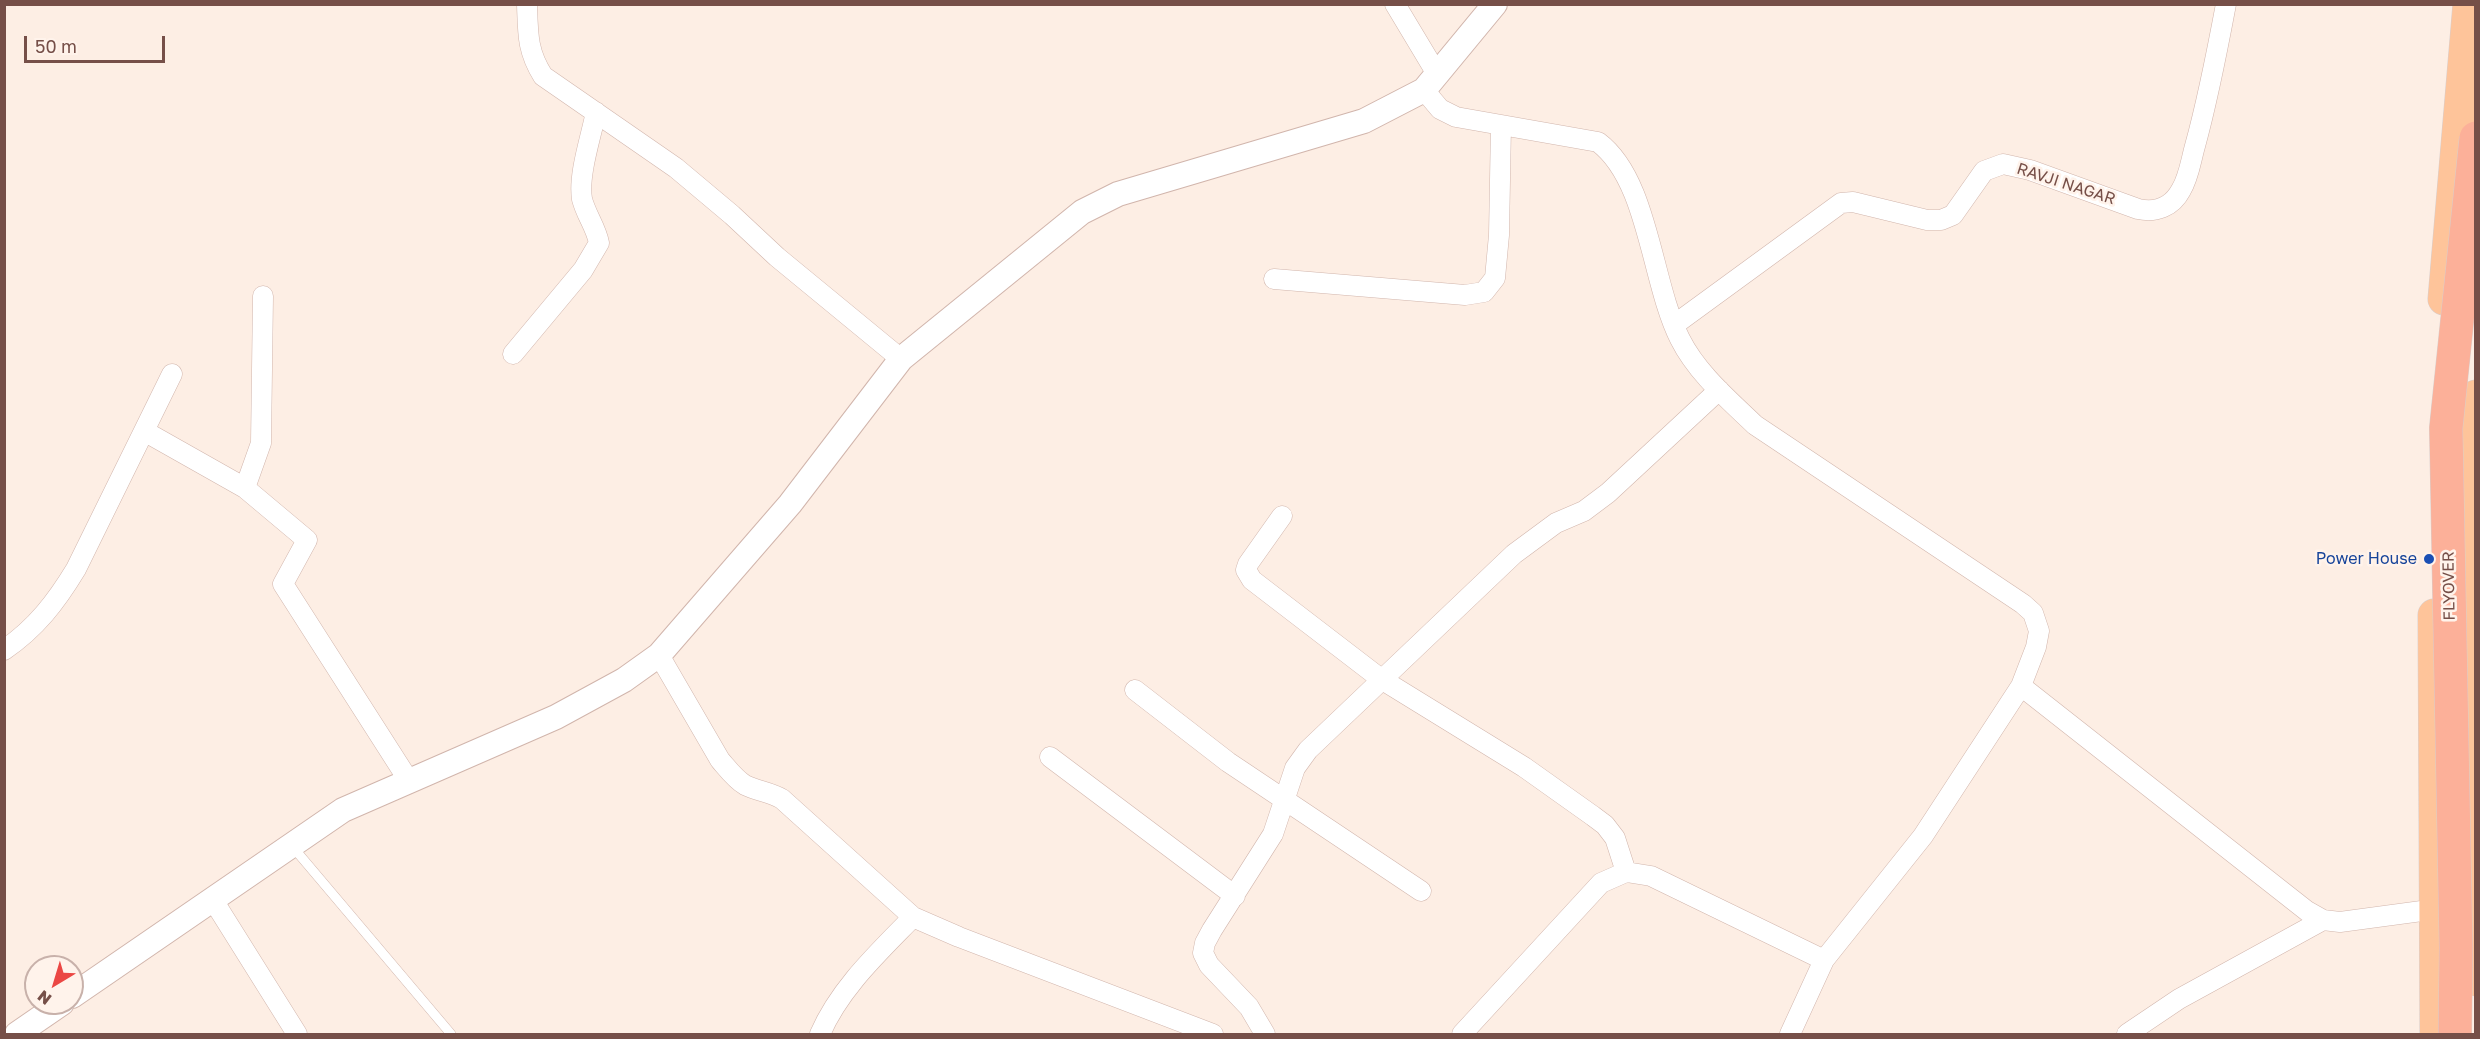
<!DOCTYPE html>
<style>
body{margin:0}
#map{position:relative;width:2480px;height:1039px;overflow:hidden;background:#fdeee4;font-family:"Golos Text",sans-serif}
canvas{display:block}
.frame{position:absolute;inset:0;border:6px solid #764f48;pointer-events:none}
.north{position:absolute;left:24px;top:955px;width:60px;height:60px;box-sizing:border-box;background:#fff3eb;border:2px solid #c8b1aa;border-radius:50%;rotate:218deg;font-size:16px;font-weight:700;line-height:24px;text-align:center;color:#764f48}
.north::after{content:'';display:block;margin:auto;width:21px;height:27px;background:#eb4744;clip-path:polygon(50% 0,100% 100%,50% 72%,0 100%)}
.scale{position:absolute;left:24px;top:36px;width:141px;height:27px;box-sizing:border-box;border:3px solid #764f48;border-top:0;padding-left:8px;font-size:18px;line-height:21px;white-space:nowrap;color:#764f48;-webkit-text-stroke:4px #fff3eb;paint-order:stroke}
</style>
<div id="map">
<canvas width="2480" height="1039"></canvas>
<div class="frame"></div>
<div class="north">N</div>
<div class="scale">50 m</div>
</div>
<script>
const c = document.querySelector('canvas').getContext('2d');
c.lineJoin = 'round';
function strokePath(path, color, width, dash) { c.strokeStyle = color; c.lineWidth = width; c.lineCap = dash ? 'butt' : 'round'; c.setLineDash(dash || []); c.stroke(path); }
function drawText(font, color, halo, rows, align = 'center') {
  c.font = font + ' "Golos Text",sans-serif'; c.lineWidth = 5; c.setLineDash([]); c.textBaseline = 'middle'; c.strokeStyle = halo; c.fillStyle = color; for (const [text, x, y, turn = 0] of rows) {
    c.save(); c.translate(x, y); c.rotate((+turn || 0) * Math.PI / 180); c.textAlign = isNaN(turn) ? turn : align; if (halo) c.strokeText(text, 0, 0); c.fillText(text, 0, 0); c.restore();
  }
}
const service = new Path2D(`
 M292 846 451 1034`);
const minor = new Path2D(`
 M527 4C528 33 527 51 543 76L676 168 732 215 777 257 901 359
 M1395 4 1437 74
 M1424 90 1440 109 1456 117 1598 142C1649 180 1651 282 1680 339 1697 373 1728 399 1755 425L2023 604 2033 613 2039 631 2036 647 2021 686 1923 836 1824 960 1651 876 1626 872 1601 883 1462 1034
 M1274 279 1465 295 1484 292 1495 278 1499 235 1501 125
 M1674 325 1841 203 1853 202 1927 220H1941L1953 215 1984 171 2003 164 2030 170 2138 209C2156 213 2172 207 2181 190 2189 177 2191 160 2195 146 2208 99 2217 52 2226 4
 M513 354 583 270 599 243C596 227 586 215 582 199 578 175 591 137 596 112
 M144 431 245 488 307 540 283 584 409 781
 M245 488 261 443 263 296
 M1282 516 1248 564 1246 570 1252 580 1381 679 1524 767 1593 816 1605 825 1615 838 1626 872
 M4 650C36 628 56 602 76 569L172 374
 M659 655 720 760C727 768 735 779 745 785 757 791 770 792 782 799L913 917 959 937 1213 1034
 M2021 686 2307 911 2323 920 2340 922 2444 908
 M1135 690 1228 762 1421 891
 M1050 757 1235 896
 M213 900 297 1034
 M820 1034C840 988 878 953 913 917
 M1265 1034 1249 1007 1209 965 1203 953 1205 943 1212 930 1273 834 1295 768 1308 750 1514 554 1556 523 1584 511 1608 493 1719 390
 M1790 1034 1824 960
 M2127 1034 2179 999 2323 920`);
const tertiary = new Path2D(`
 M72 996 343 810 556 717 624 680 659 655 790 504 901 359 1082 212 1118 194 1364 121 1424 90 1495 4
 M17 1034 62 1003`);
const primary = new Path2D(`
 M2444 299 2469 4
 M2476 396 2464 535 2471 716 2476 980
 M2434 615 2436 1034`);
const trunkBridge = new Path2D(`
 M2455 1034 2456 947 2446 428 2476 138`);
const markers = [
 [2429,559,6,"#1a4fb4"]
];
const streetNames = [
 ["RAVJI NAGAR",2066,184,18],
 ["FLYOVER",2449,586,-91]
];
const transitNames = [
 ["Power House",2417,559]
];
strokePath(service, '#d1b5ac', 10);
strokePath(minor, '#d1b5ac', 21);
strokePath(tertiary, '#d1b5ac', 26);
strokePath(primary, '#d9cecc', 33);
strokePath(service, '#fff', 9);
strokePath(minor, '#fff', 20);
strokePath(tertiary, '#fff', 24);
strokePath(primary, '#fec49a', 32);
strokePath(trunkBridge, '#d9cecc', 34, []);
strokePath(trunkBridge, '#fcb099', 33);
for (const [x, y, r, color] of markers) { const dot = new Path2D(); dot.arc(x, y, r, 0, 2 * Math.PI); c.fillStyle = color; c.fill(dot); strokePath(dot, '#fff3eb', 2); }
drawText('16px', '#764f48', '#fff3eb', streetNames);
drawText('16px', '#164399', '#fff3eb', transitNames, 'right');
</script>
